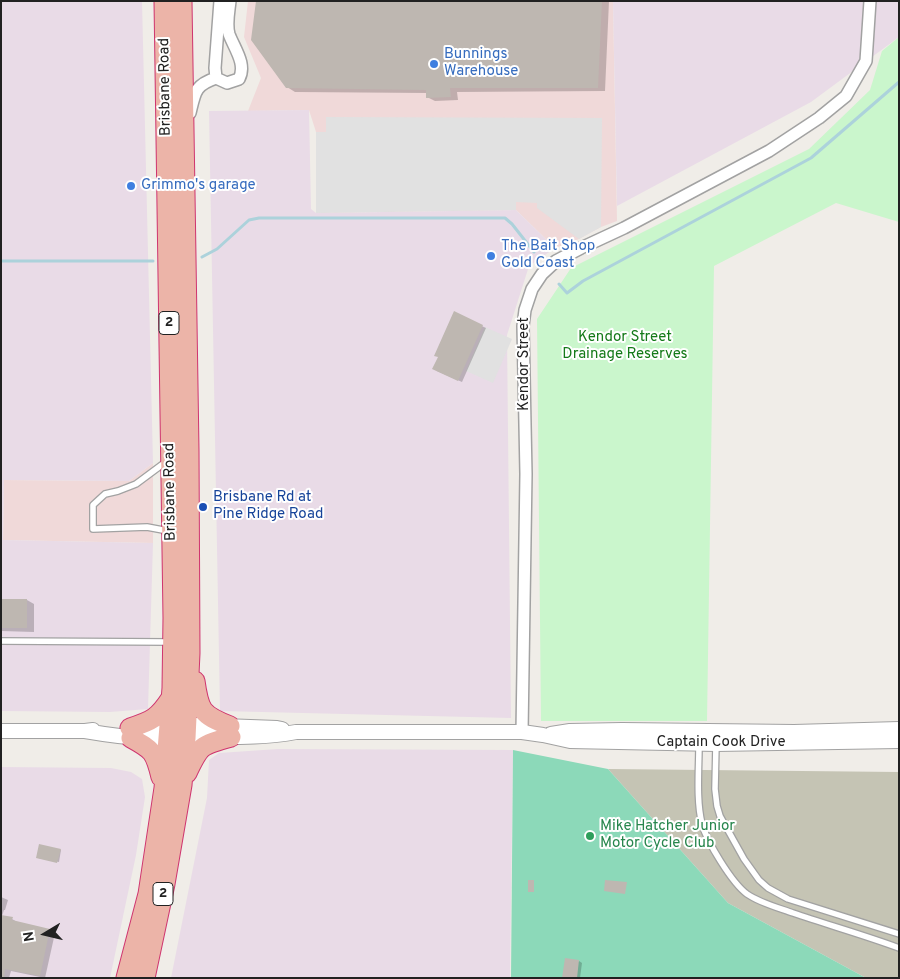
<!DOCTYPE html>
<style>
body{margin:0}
#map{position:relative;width:900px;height:979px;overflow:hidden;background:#f0ede8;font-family:Overpass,sans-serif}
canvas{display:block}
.frame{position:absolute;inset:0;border:2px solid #212121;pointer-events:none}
.north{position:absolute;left:20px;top:909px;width:50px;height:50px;-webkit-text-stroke:4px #fff;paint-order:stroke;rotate:261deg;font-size:14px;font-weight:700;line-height:20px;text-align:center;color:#212121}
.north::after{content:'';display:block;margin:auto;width:18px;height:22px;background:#212121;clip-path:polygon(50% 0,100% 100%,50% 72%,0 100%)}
</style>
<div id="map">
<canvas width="900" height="979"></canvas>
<div class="frame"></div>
<div class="north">N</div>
</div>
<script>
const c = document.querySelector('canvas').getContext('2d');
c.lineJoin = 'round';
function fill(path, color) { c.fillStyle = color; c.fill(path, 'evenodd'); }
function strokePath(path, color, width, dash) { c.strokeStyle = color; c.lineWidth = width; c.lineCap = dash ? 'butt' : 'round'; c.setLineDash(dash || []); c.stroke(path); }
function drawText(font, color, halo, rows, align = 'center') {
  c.font = font + ' Overpass,sans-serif'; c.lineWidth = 4; c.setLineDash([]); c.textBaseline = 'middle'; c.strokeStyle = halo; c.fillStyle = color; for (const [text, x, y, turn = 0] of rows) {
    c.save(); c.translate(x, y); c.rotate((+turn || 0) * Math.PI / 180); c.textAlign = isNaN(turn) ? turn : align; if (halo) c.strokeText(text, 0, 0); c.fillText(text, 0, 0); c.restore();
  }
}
const commercial = new Path2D(`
 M248 1H613L617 221 601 227 579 239 555 248 516 210 316 213V132L309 110 248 111 261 78 244 37Z
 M153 463V543L3 540 4 480 129 481Z`);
const industrial = new Path2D(`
 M1 1H142L153 463 129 481 4 480 3 540 153 543 148 709 110 712 1 711Z
 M613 1H899V37L811 102 617 206Z
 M309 110 311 209 316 213 516 210 555 248 529 266 507 335 511 718 220 711 209 111Z
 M278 749 513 750 510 978H171L207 798 209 760 219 753Z
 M1 767 111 768 131 772 142 779 145 797 136 855 110 978H1Z`);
const construction = new Path2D(`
 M608 769 899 772V978H866L728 903Z`);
const park = new Path2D(`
 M899 37V222L836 203 714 266 707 721H541L537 319 571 268 809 149 870 90 882 51Z`);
const pitch = new Path2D(`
 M513 750 608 769 728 903 866 978H511Z`);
const parking = new Path2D(`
 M326 117 602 118 601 227 579 239 537 208V203L516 202V210L316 213V132H326Z
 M485 327 512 339 493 383 466 371Z`);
const shadow = new Path2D(`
 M257 1H609L605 91 457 92 458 100 435 101 427 97V93L295 92 287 87Z
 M454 313 486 328 462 382 437 371Z
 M1 600H27L34 604V632L1 631Z
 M60 850H61L59 862 38 858Z
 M1 897 8 900 5 910H4L2 916 12 919 17 922V923L50 930 55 933 45 978 11 971 9 978H1Z
 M579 961 582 963 580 978H564Z`);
const stream = new Path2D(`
 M202 257 217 249 249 220 259 218H505L512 224 534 252
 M1 261H153
 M559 284 567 293 583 281 811 158 899 82`);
const building = new Path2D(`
 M256 1H602L598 88H450L451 97 426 98V90L286 88 251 40Z
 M454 311 483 325 458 381 432 369 438 357 434 356Z
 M1 599H27V628H1Z
 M39 844 61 849 57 863 36 858Z
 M528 880H534V892H528Z
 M605 880 627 882 625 894 604 891Z
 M1 915 13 917 12 920 50 929 40 976 5 969 4 978H1Z
 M565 958 579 960 577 978H562Z`);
const service = new Path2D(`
 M167 461 136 484 118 491 105 494 93 505V529L147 527 163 530 167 535
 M1 641 169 642
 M699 744C699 769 696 800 702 824 707 842 732 883 747 894 760 903 779 908 793 913 828 925 864 935 899 948
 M716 744 715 789 717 806 720 816 744 859 759 880 768 888 788 899 899 934`);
const minor = new Path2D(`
 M216 78 215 68 220 1
 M190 113C195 92 195 85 216 78L227 83 239 79C247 64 234 48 229 34 226 24 229 11 230 1
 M522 732 526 474 523 326 525 310 532 289 542 274 556 261 581 248 624 228 769 151 819 118 846 96 866 61 870 1`);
const tertiary = new Path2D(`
 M137 728H156L197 725 277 728 282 729
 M1 731H85L93 730
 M85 731C108 735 131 738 154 739 169 740 185 737 200 737 233 737 264 738 296 732H522L543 735 570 741 716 744 899 741
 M551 734 570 731 622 730 794 732 899 729`);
const trunk = new Path2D(`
 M195 681C199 710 201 715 230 726
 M130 728C152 721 158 718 171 698
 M131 738C153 750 155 752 161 777
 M187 773C200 745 201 745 231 737
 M126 978 148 894 164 788 172 688 173 618 164 1
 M145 978 165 884 182 785 186 738 190 653 189 450 182 1`);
const markers = [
 [434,64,5,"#3f7fe0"],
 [131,186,5,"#3f7fe0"],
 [491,256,5,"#3f7fe0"],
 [203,507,5,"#1a4fb4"],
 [590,836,5,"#2e9e5b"]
];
const shields = [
 [169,323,20],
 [163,894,20]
];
const shieldNames = [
 ["2",169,323],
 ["2",163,894]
];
const shopNames = [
 ["Bunnings",444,55],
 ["Warehouse",444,72],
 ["Grimmo's garage",141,186],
 ["The Bait Shop",501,247],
 ["Gold Coast",501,264]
];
const streetNames = [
 ["Brisbane Road",166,87,-91],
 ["Kendor Street",525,364,-90],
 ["Brisbane Road",171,492,-91],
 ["Captain Cook Drive",721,743]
];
const parkNames = [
 ["Kendor Street",625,338],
 ["Drainage Reserves",625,355]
];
const transitNames = [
 ["Brisbane Rd at",213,498],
 ["Pine Ridge Road",213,515]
];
const leisureNames = [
 ["Mike Hatcher Junior",600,827],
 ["Motor Cycle Club",600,844]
];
fill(commercial, '#f0d9d9');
fill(industrial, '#e9dbe7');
fill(construction, '#c5c4b4');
fill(park, '#caf6cc');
fill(pitch, '#8cd9b9');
fill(parking, '#e1e1e1');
fill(shadow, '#0003');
strokePath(stream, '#acd2db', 3);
fill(building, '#beb7b1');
strokePath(service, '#a2a2a2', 8);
strokePath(minor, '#a2a2a2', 14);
strokePath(tertiary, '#a2a2a2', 16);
strokePath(trunk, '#cf356f', 21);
strokePath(service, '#fff', 5.5);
strokePath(minor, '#fff', 11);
strokePath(tertiary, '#fff', 14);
strokePath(trunk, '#ecb4a8', 19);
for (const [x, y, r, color] of markers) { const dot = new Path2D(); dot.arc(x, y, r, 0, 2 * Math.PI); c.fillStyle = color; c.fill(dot); strokePath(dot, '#fff', 2); }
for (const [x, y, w] of shields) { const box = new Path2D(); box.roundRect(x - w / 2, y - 11.5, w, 23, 4); c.fillStyle = '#fff'; c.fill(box); strokePath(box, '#212121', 1); }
drawText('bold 14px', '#212121', null, shieldNames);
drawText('15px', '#366cbe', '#fff', shopNames, 'left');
drawText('15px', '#212121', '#fff', streetNames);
drawText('15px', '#147a19', '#fff', parkNames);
drawText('15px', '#164399', '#fff', transitNames, 'left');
drawText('15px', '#27864d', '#fff', leisureNames, 'left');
</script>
